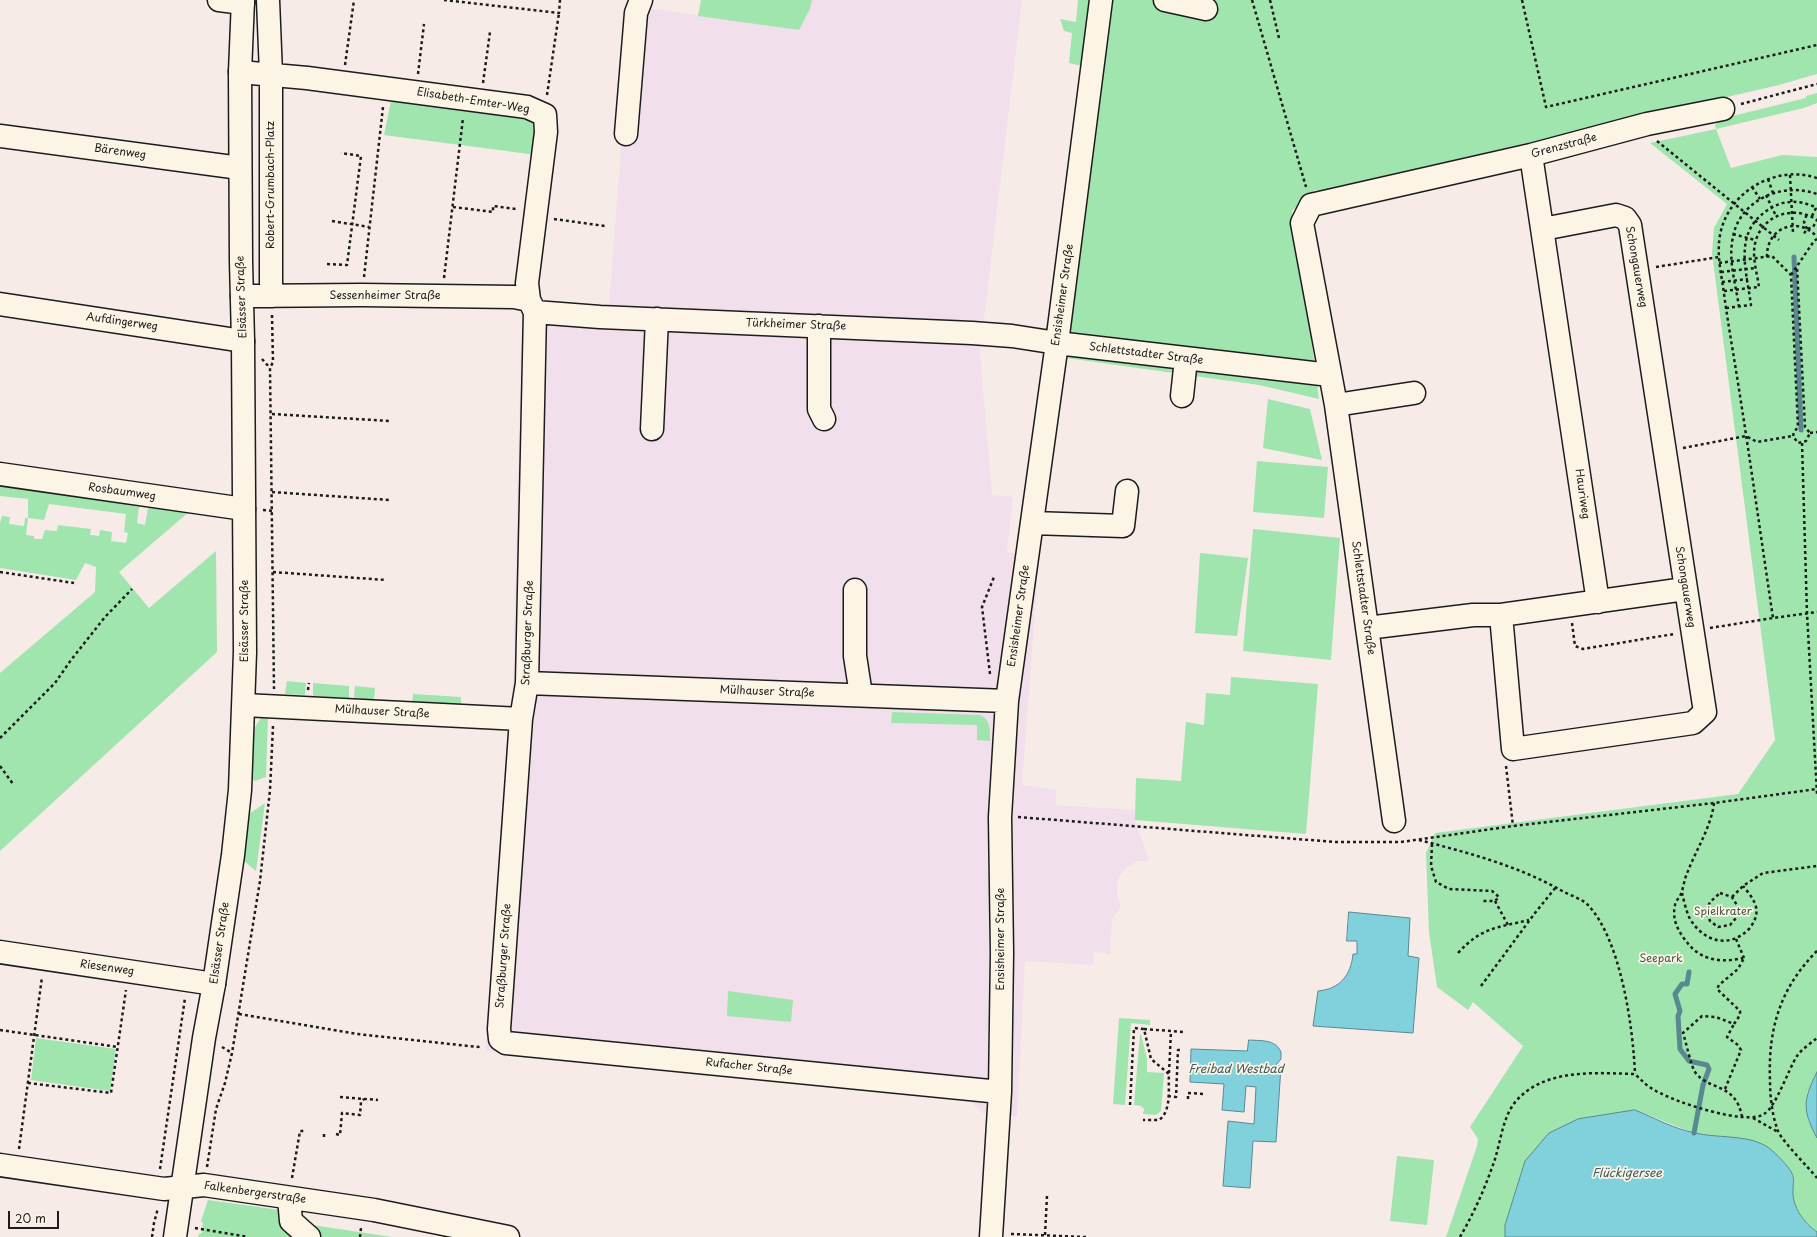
<!DOCTYPE html>
<meta charset="utf-8">
<style>
body{margin:0}
#map{position:relative;width:1817px;height:1237px;overflow:hidden;background:#f7ebe8;font-family:"Playpen Sans",sans-serif}
canvas{display:block}
.scale{position:absolute;left:8px;top:1211px;width:51px;height:18px;box-sizing:border-box;border:2px solid #1c1c1c;border-top:0;padding-left:5px;font-size:12px;line-height:14px;white-space:nowrap;color:#1c1c1c;-webkit-text-stroke:3px #fcf5e5;paint-order:stroke}
</style>
<div id="map">
<canvas width="1817" height="1237"></canvas>
<div class="scale">20 m</div>
</div>
<script>
const c = document.querySelector('canvas').getContext('2d');
c.lineJoin = 'round';
function fill(path, color) { c.fillStyle = color; c.fill(path, 'evenodd'); }
function strokePath(path, color, width, dash) { c.strokeStyle = color; c.lineWidth = width; c.lineCap = dash ? 'butt' : 'round'; c.setLineDash(dash || []); c.stroke(path); }
function drawText(font, color, halo, rows, align = 'center') {
  c.font = font + ' "Playpen Sans",sans-serif'; c.lineWidth = 3.5; c.setLineDash([]); c.textBaseline = 'middle'; c.strokeStyle = halo; c.fillStyle = color; for (const [text, x, y, turn = 0] of rows) {
    c.save(); c.translate(x, y); c.rotate((+turn || 0) * Math.PI / 180); c.textAlign = isNaN(turn) ? turn : align; if (halo) c.strokeText(text, 0, 0); c.fillText(text, 0, 0); c.restore();
  }
}
const built = new Path2D(`
 M812 0H1022L980 353 992 495 1013 497 1007 552 1039 556 1022 785 1056 790V805L1135 810V820L1149 861H1138L1133 864 1127 867 1119 876 1117 882V894L1121 906 1112 919 1110 954 1094 952 1093 965 1025 961 1017 1117 982 1113 970 1101 485 1051 513 683 522 303 609 306 631 18 641 7 799 30 810 9Z`);
const green = new Path2D(`
 M701 0H812L810 9 799 30 698 16Z
 M1078 0H1817V74L1779 85 1319 191 1315 190 1292 211 1300 252 1319 399 1259 385 1045 355 1082 66 1069 63 1072 33 1064 31 1060 19 1076 22Z
 M1817 93V103L1804 108 1716 129 1731 168 1782 155 1817 157V1072L1807 1093 1806 1108 1808 1120 1817 1138V1232C1805 1224 1792 1206 1793 1191 1793 1184 1796 1179 1792 1173 1788 1165 1780 1158 1773 1153L1717 1137 1694 1133 1635 1110 1525 1161 1505 1225V1237H1446L1477 1146 1478 1139 1470 1127 1523 1046 1473 1002 1468 1010 1437 987 1429 932 1426 853 1435 833 1738 794 1775 740 1712 253 1714 228 1727 204 1650 143 1716 129 1715 125 1720 119 1806 98V96Z
 M392 96 534 119 537 155 384 135Z
 M1268 399 1310 409 1322 460 1263 448Z
 M1257 461 1328 467 1324 518 1253 512Z
 M0 481 129 499 128 505 139 507 137 523 145 525 148 508 190 511 119 572 149 608 216 551 217 652 0 851V673L95 592 96 567 85 563 76 580 0 568V523L2 516 10 517 9 524 24 526 25 518H28V499L0 496ZM49 504 126 514 124 532 128 533 126 543 111 541 112 532 100 530 99 536 90 535 91 529 58 525 57 531 45 530 42 539H34V536L26 535 28 518 44 520Z
 M1253 529 1340 538 1331 660 1243 651Z
 M1200 553 1248 558 1237 636 1195 633Z
 M1231 677 1318 684 1306 834 1135 820 1136 778 1181 781 1186 722 1204 725 1206 693 1230 695Z
 M287 681 306 683 305 695 285 694Z
 M313 683 349 686V698L313 696Z
 M355 686 375 688 374 700 354 698Z
 M413 694 461 697V705L412 703Z
 M892 712 980 715C991 720 990 730 990 741L977 740V725L891 723Z
 M268 714 266 777 255 781 251 778 254 729 260 719Z
 M265 803 256 871 243 860 247 819 249 814Z
 M728 991 793 1000 791 1022 727 1016Z
 M1119 1018 1150 1020V1025L1131 1023 1125 1105 1113 1104Z
 M1140 1034H1141L1147 1059V1072L1164 1073 1161 1111 1156 1115 1143 1114 1144 1109 1141 1106 1134 1105Z
 M36 1038 116 1049 110 1091 31 1080Z
 M1397 1156 1434 1160 1427 1225 1390 1221Z
 M208 1200 280 1210 299 1223 392 1237H198L199 1234 202 1233 203 1223 201 1221Z`);
const water = new Path2D(`
 M1349 912 1410 918 1408 956 1419 958 1413 1033 1313 1026 1318 991C1340 989 1351 975 1353 954H1357V941H1347Z
 M1249 1040C1262 1041 1275 1039 1281 1052V1059L1275 1066H1281L1276 1142 1253 1141 1250 1188 1223 1186 1228 1121 1254 1124 1256 1087 1246 1086 1244 1112 1222 1110 1224 1084 1190 1082 1191 1049 1247 1051Z
 M1817 1072V1138C1802 1110 1803 1100 1817 1072Z
 M1635 1110C1654 1118 1675 1129 1695 1133 1716 1138 1744 1135 1762 1144 1770 1147 1781 1159 1787 1166 1796 1177 1793 1179 1793 1191 1792 1207 1805 1224 1817 1232V1237H1505V1225L1525 1161 1549 1133 1578 1119Z`);
const stream = new Path2D(`
 M1794 257 1801 430
 M1689 972 1687 984H1682L1675 994 1680 1011 1678 1016 1680 1049 1689 1061 1707 1065 1709 1069 1703 1085 1694 1133`);
const path = new Path2D(`
 M444 0 559 13 560 0
 M1252 0 1306 187
 M1270 0 1279 38
 M1522 0 1546 107 1817 45
 M345 65 354 0
 M418 74 424 24
 M483 83 490 32
 M547 95 559 13
 M1741 104 1817 84
 M1657 141 1779 240
 M1790 175 1793 233
 M1817 178C1775 164 1728 192 1720 235 1717 252 1720 269 1723 286 1726 310 1730 334 1734 358 1748 444 1760 531 1773 618L1817 612
 M1768 179 1773 193
 M1752 187 1760 199
 M1766 195 1776 216
 M453 207 493 212V206L516 209
 M1812 216 1817 206
 M554 219 605 226
 M332 221 369 227
 M1807 229 1804 222 1807 214
 M1733 234 1755 240
 M1767 257C1766 228 1798 215 1817 237
 M1719 263 1772 256 1791 275 1798 427 1794 432 1793 436 1798 443 1806 441 1810 433 1805 427 1797 267
 M327 264 347 265 361 156 341 153
 M1656 267 1719 257
 M1721 272 1756 268
 M1791 275 1814 241 1817 239
 M364 277 383 107
 M444 278 463 118
 M1722 282 1748 279
 M1724 291 1759 287C1757 272 1751 255 1756 240 1764 214 1795 205 1817 220L1813 227 1807 229 1803 235
 M1739 307C1736 286 1729 263 1732 243 1736 201 1781 181 1817 194
 M1726 308 1751 305C1746 268 1732 229 1773 207 1787 199 1803 201 1817 208
 M272 315 273 362 270 368 274 689
 M262 359 270 368
 M272 414 390 421
 M1810 433 1817 432
 M1802 443 1807 613 1817 794
 M1683 448 1746 436 1757 442 1793 436
 M272 492 389 500
 M263 510 273 511
 M0 572 74 583
 M273 572 386 580
 M1572 623 1575 646 1583 649 1674 634
 M1710 628 1773 618
 M990 674 982 607 994 577
 M308 690 309 683
 M0 738 55 683 71 660 105 617 132 589
 M0 766 13 784
 M1506 766 1513 826
 M1714 803C1711 827 1697 848 1688 871 1685 877 1684 884 1682 891 1681 896 1676 900 1675 905 1671 922 1681 936 1692 948 1707 962 1725 962 1743 958
 M1018 817 1335 842H1401L1513 826 1714 803 1817 789
 M1419 840C1469 853 1519 866 1564 892 1572 896 1582 899 1588 905 1621 940 1633 1027 1635 1074
 M1432 844 1431 866 1436 882 1449 889 1492 891 1499 897 1495 901H1482
 M1682 893C1684 901 1686 911 1690 919 1704 942 1729 949 1749 929 1754 923 1758 915 1756 907 1754 899 1748 892 1743 886
 M1720 893 1732 897 1738 907 1736 918 1730 925 1718 927 1710 921 1706 911 1710 902Z
 M1732 897 1743 886 1763 873 1817 866
 M1495 901 1508 925
 M1736 939 1744 958
 M1817 951C1780 988 1768 1029 1770 1080 1770 1097 1772 1115 1778 1131 1782 1141 1809 1168 1817 1178
 M1458 953C1482 927 1496 928 1529 920
 M1481 986 1535 913 1556 887
 M239 1014 357 1034 478 1047 482 1045
 M1144 1029 1184 1032
 M0 1030 118 1047
 M222 1047 232 1053
 M1169 1073 1171 1031
 M28 1083 111 1093 126 990
 M1725 1089 1741 1050 1738 1045 1727 1037 1734 1024
 M1168 1096 1176 1097 1178 1050H1181
 M340 1097 378 1100
 M1188 1099V1093L1205 1094
 M1130 1105 1134 1028 1144 1029 1151 1059 1169 1074C1168 1087 1172 1111 1159 1120H1143
 M1742 1117C1736 1082 1708 1091 1695 1072 1691 1066 1686 1042 1683 1033L1702 1016 1716 1017 1734 1024 1740 1015V1011L1717 989 1719 985 1738 969 1744 958
 M1753 1118 1778 1132
 M336 1134 340 1135 342 1113 360 1115 361 1102 364 1099
 M324 1137V1133
 M19 1149 42 977
 M207 1167 216 1109 225 1083 232 1053 260 881 270 790 273 726
 M160 1169 185 998
 M292 1178 300 1131H305
 M195 1228 248 1237
 M1011 1234 1086 1237
 M1045 1235 1047 1196
 M152 1237 154 1223 158 1208
 M360 1237 361 1228
 M1460 1237C1474 1213 1486 1186 1495 1159 1501 1140 1503 1115 1517 1100 1546 1068 1597 1073 1635 1074 1642 1081 1648 1087 1656 1091 1675 1102 1746 1126 1764 1114 1776 1107 1788 1070 1797 1056 1802 1049 1811 1043 1817 1038`);
const minor = new Path2D(`
 M219 0 243 3
 M268 0 271 74V283L272 296
 M1165 0 1206 9
 M240 72 307 78 527 107 545 115 546 132 527 283 529 300 535 312 527 683 521 719 499 1029 500 1039 506 1043 1000 1092
 M626 134 636 13 641 0
 M0 136 240 168
 M1531 155 1598 602
 M242 296 362 295 514 297 529 300
 M0 304 243 341
 M535 312 600 317 972 333 1012 336 1057 343 1330 375
 M819 326V409L824 419
 M1182 396 1186 359
 M1336 405 1414 393
 M652 429 657 319
 M0 474 244 509
 M1032 523 1123 526 1127 491
 M855 590V656L861 695
 M1501 615 1513 749 1693 723 1705 712 1630 225 1625 218 1616 215 1543 229
 M1367 628 1473 615H1501L1685 589
 M527 683 1007 701
 M244 705 521 719
 M1394 821 1336 405 1302 223 1311 205 1531 155 1647 124 1723 109
 M0 952 214 984
 M0 1165 164 1189 204 1185 374 1210 508 1237
 M289 1198 291 1221 309 1237
 M991 1237 1000 1092 1002 953 1000 817 1007 701 1057 343 1101 0`);
const major = new Path2D(`
 M175 1237 204 1038 214 984 233 855 240 790 245 652 243 341 241 261 240 72 243 0`);
const streetNames = [
 ["Elisabeth-Emter-Weg",473,101,9],
 ["Grenzstraße",1564,146,-15],
 ["Bärenweg",120,152,8],
 ["Robert-Grumbach-Platz",271,185,-90],
 ["Schongauerweg",1636,267,80],
 ["Ensisheimer Straße",1063,295,-82],
 ["Sessenheimer Straße",385,296],
 ["Elsässer Straße",242,297,-92],
 ["Aufdingerweg",122,322,8],
 ["Türkheimer Straße",796,325,2],
 ["Schlettstadter Straße",1146,354,7],
 ["Rosbaumweg",122,492,8],
 ["Hauriweg",1582,494,82],
 ["Schongauerweg",1685,587,81],
 ["Schlettstadter Straße",1363,598,82],
 ["Ensisheimer Straße",1019,616,-82],
 ["Elsässer Straße",245,621,-90],
 ["Straßburger Straße",528,633,-88],
 ["Mülhauser Straße",767,692,2],
 ["Mülhauser Straße",382,712,3],
 ["Ensisheimer Straße",1001,939,-90],
 ["Elsässer Straße",220,943,-82],
 ["Straßburger Straße",504,956,-86],
 ["Riesenweg",107,968,8],
 ["Rufacher Straße",749,1067,6],
 ["Falkenbergerstraße",255,1193,8]
];
const parkNames = [
 ["Spielkrater",1723,912],
 ["Seepark",1661,959]
];
const waterNames = [
 ["Freibad Westbad",1236,1070],
 ["Flückigersee",1627,1174]
];
fill(built, '#f1e0eb');
fill(green, '#a0e4ae');
fill(water, '#81d1dd');
strokePath(water, '#598990', 1);
strokePath(stream, '#598990', 5);
strokePath(minor, '#1c1c1c', 25);
strokePath(major, '#1c1c1c', 25);
strokePath(path, '#1c1c1c', 2.5, [3, 3]);
strokePath(minor, '#fcf5e5', 22);
strokePath(major, '#fcf5e5', 22);
drawText('11px', '#1c1c1c', '#fcf5e5', streetNames);
drawText('11px', '#445848', '#fcf5e5', parkNames);
drawText('italic 12px', '#3f5b60', '#fcf5e5', waterNames);
</script>
